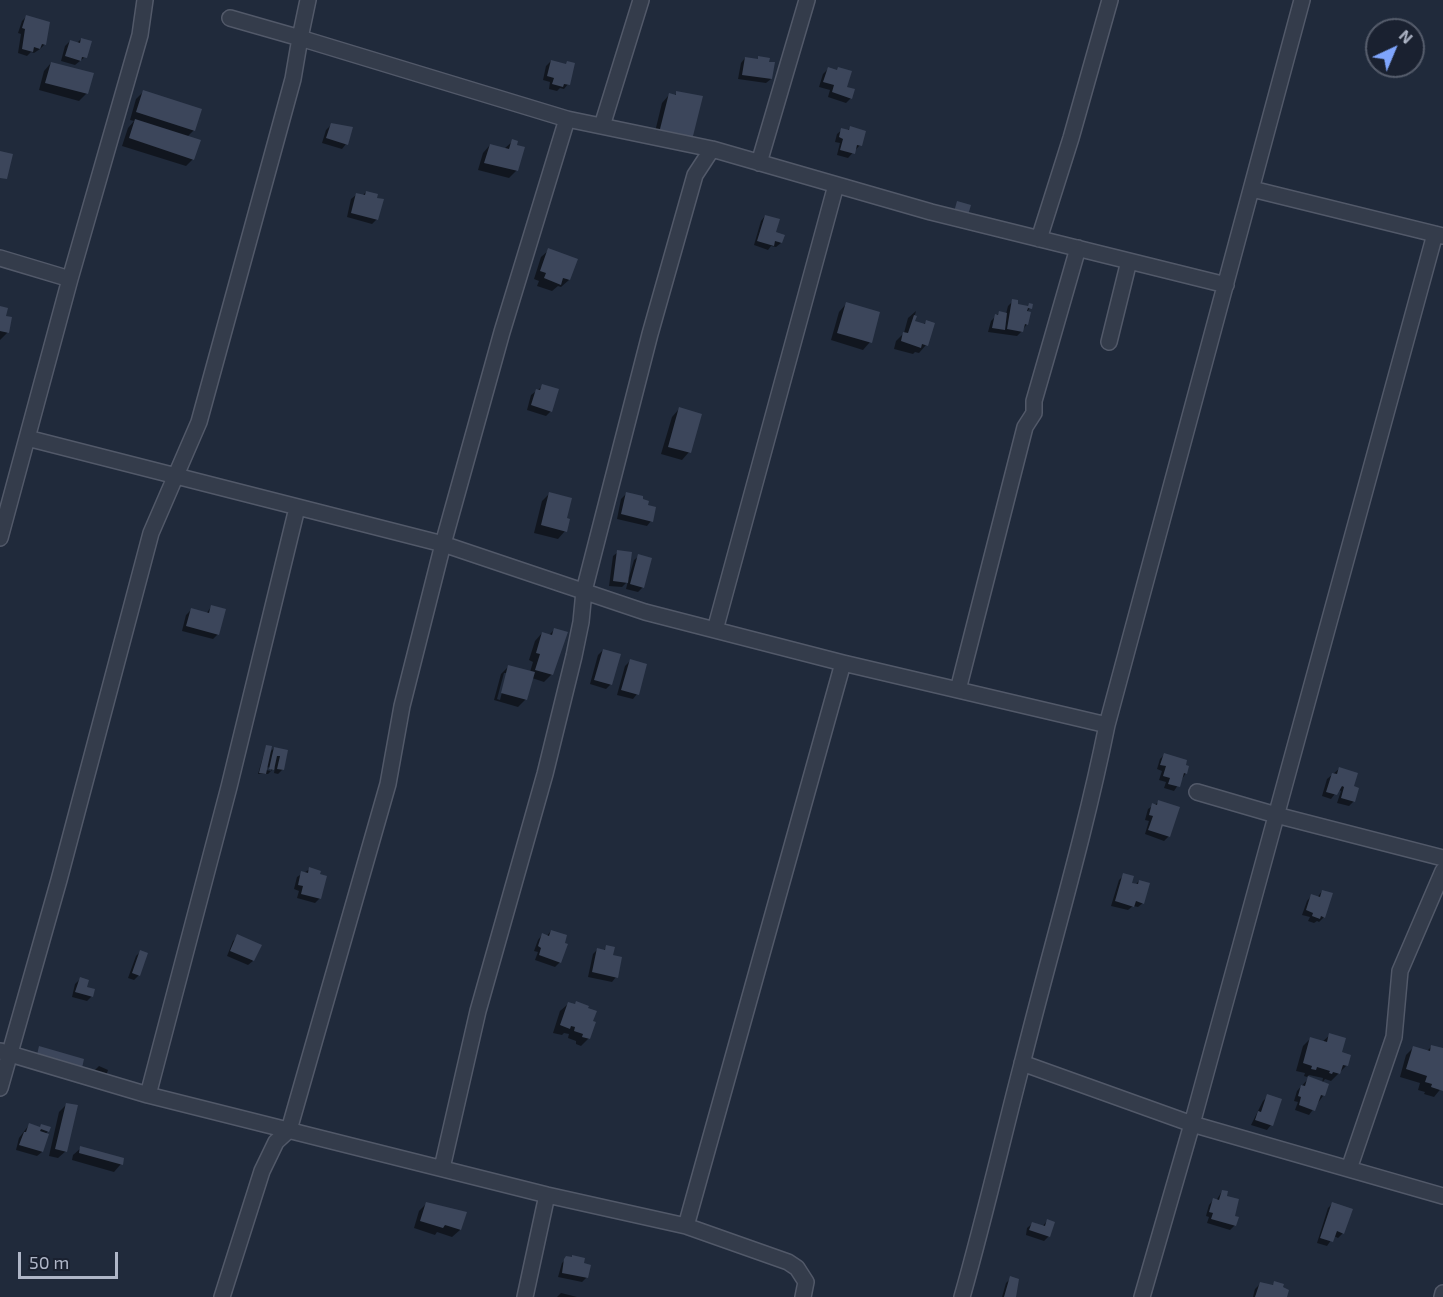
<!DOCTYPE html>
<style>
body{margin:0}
#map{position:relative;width:1443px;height:1297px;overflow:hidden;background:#202a3b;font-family:"Exo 2",sans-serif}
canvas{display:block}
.north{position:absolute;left:1365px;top:18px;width:60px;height:60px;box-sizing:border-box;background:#1a2130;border:2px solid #565d6c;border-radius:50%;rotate:44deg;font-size:16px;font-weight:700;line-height:24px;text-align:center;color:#afb6c7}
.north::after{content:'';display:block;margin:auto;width:21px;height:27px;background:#7fa5fd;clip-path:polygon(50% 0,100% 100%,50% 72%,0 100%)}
.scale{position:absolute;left:18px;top:1252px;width:100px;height:27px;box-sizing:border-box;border:3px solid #afb6c7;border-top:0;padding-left:8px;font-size:18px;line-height:21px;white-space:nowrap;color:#afb6c7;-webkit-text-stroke:4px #1a2130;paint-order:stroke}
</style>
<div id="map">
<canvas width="1443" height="1297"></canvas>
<div class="north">N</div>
<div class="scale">50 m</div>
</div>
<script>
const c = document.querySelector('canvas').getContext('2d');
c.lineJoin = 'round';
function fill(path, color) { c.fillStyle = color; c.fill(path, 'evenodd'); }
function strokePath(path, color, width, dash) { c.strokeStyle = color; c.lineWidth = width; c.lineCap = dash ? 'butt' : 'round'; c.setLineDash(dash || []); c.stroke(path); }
const shadow = new Path2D(`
 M26 17 45 44 40 49 34 53 31 52 27 56 18 53 21 34 18 33 22 21Z
 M81 39 85 57 75 65 61 61 65 46 70 41 77 43Z
 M745 58 757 60 759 58 771 79 766 83 738 79 741 63Z
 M551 61 568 84 564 89 560 88 557 91 549 89 550 82 543 80 546 66Z
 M51 63 87 93 79 101 39 90 44 71Z
 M828 69 845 88 851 98 846 103 828 97 830 90 819 87 823 74Z
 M143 92 194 130 187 137 193 159 186 166 122 146 128 128 134 121 130 120 136 99Z
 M677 93 701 97 653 140 662 103 669 95 674 96Z
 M331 125 346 144 342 149 322 143 326 130Z
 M850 128 860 145 848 158 837 155 840 143 835 142 837 134 842 130 847 131Z
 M513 141 517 170 509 178 478 170 483 153 490 145 504 149Z
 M366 192 377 219 372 224 347 217 351 199 356 195 362 196Z
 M765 216 781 243 776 247 771 246 768 250 754 245 761 221Z
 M549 250 569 280 561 287 558 286 552 291 537 286 539 281 534 279 541 257Z
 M1013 301 1016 305 1027 307 1029 304 1030 308 1026 313 1027 324 1022 331 1017 336 988 332 991 321 999 313 1006 314 1008 306Z
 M846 304 870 342 863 350 831 340 839 312Z
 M0 308 4 317 7 333 0 340Z
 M916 311 913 322 923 325 926 322V345L919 353 915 352 913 354 894 349 896 341 904 333 908 318Z
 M543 386 551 411 546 416 527 410 531 395Z
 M679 409 689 452 682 460 661 454 672 417Z
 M549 494 565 519V531L558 539 534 533 542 501Z
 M626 494 646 507 651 521 647 526 617 519 621 499Z
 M618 552 627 577H629L634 560 639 556 643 587 638 592 626 589 628 581 622 587 609 586 613 556Z
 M211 607 218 634 213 639 182 631 186 615 191 610 206 614Z
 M554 630 552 674 544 682 532 678 526 699 518 707 494 700 501 674 509 666 530 672 533 662 529 660 535 641 542 633 549 635ZM504 673H507L500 700 497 699Z
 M603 650 611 684 606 689 590 684 598 655Z
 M630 661 637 694 633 699 617 695 625 666Z
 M266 746 268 754 274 748 286 751 283 769 278 774 274 773 275 767 271 771V768L262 766 261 769 271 771 268 774H258Z
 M1164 755 1186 773 1174 791 1164 788 1166 782 1159 780 1162 771 1157 769 1160 759Z
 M1339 769 1352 787 1354 801 1349 806 1337 803 1341 791 1338 790 1331 799 1322 796 1327 779Z
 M1159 802 1169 836 1164 841 1145 834 1149 821 1145 820 1148 809Z
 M310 869 320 898 315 903 297 898 299 891 294 889 297 877Z
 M1124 875 1131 884 1135 885 1139 881 1143 903 1138 907 1133 906 1128 910 1111 906 1119 880Z
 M1322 891 1324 917 1319 922 1317 921 1314 923 1308 921 1310 917 1302 915 1307 901 1311 896 1317 898Z
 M551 931 560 962 555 967 535 960 538 952 534 951 538 940 542 935 546 937Z
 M238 936 253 961 248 965 227 956 233 941Z
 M607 947 616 977 612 982 588 977 593 954 597 950 603 951Z
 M140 952 139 975 134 980 128 978 136 956Z
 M80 979 92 996 87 1001 72 997 75 984Z
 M576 1003 589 1038 581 1046 576 1044V1041L568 1038 569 1034 564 1033 562 1035 553 1033 560 1011 568 1004 573 1005Z
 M1330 1035 1346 1066 1331 1081 1325 1079 1322 1083 1323 1078 1309 1075 1307 1077 1304 1076 1305 1073 1296 1071 1303 1046 1311 1038 1322 1042Z
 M1432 1046 1443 1050V1086L1434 1097 1424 1094 1425 1092 1418 1090 1420 1083 1400 1077 1406 1055 1414 1047 1427 1051Z
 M99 1066 108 1070 106 1076 91 1074Z
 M1309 1078 1323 1096 1309 1115 1295 1110 1298 1102 1294 1101 1297 1091Z
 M1268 1096 1271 1125 1267 1130 1251 1125 1263 1101Z
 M67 1104 66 1151 58 1158 49 1156 59 1112Z
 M29 1125 39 1128 41 1126 48 1131 45 1135H47L42 1152 37 1156 16 1150 19 1138Z
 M81 1148 121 1164 114 1172 72 1160 73 1155Z
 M1222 1191 1235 1225 1230 1230 1207 1223 1209 1217 1206 1216 1209 1205 1213 1200 1216 1201Z
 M427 1203 465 1213 460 1230 452 1237 437 1232 435 1235 414 1228 419 1211Z
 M1333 1203 1343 1233 1338 1238 1334 1236 1327 1246 1317 1243 1328 1208Z
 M1047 1221 1049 1236 1044 1241 1026 1235 1027 1228 1032 1224 1042 1227Z
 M567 1258 583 1265 587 1277 582 1282 558 1277 562 1263Z
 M1011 1278 1015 1297H1002L1006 1283Z
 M1275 1283 1286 1297H1253L1255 1289 1260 1284 1271 1286Z
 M561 1293 577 1297H557Z`);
const building = new Path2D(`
 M26 15 50 22 46 45 42 44 40 49 34 47 33 52 22 49 25 29 22 28Z
 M81 38 92 41 87 58 82 57 81 61 65 56 70 40 80 43Z
 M758 56 770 58 769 62H775L772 79 742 75 745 57 758 59Z
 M551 60 566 64 567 61 575 63 570 85 564 84 563 87 552 84 554 78 547 76Z
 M51 62 94 73 88 94 45 83Z
 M828 67 837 70 838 67 852 71 847 87 855 89 852 99 832 92 834 85 823 82Z
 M143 90 202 109 195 131 136 112Z
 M676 91 703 96 692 140 659 133 669 93 676 95Z
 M135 119 201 140 194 160 129 138Z
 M331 123 353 127 348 145 326 138Z
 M850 126 866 131 862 146 857 145 855 154 840 150 843 139 839 137 841 128 849 130Z
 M512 139 518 141 517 145 525 147 518 171 484 163 490 144 509 149Z
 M0 151 13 154 7 179 0 178Z
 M366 191 378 194 377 198 384 199 378 220 351 213 356 193 365 195Z
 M957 201 971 205 968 215 954 212Z
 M765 215 780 219 776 232 785 235 782 243 775 241 774 246 757 241Z
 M548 248 578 259 570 280 563 278 561 285 544 278 546 273 540 271Z
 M1012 299 1018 300V304L1028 306 1029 303 1033 304 1032 309 1028 308 1027 311 1031 312 1028 325 1025 324 1023 332 1007 329Z
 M846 302 880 312 872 343 837 333Z
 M0 306 8 308 6 316 12 317 9 333 0 331Z
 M999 311 1007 313 1005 330 992 328 995 314 998 315Z
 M914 315 917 316 915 321 925 324 926 320 935 323 928 346 922 344 921 348 901 341 903 332 908 333Z
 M542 384 559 389 552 412 531 405 536 389 540 390Z
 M679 407 702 414 691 453 668 447Z
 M549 492 572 498 567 518 570 519 567 532 541 525Z
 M626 492 643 496V499L649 501 648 505 656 507 653 522 621 514Z
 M617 550 632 552 628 583 613 581Z
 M638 554 652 558 644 588 630 584Z
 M211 605 226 609 219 635 186 626 191 608 209 613Z
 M554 628 568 632 553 675 535 670 540 654 536 653 542 632 552 635Z
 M603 649 621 654 612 685 594 680Z
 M630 659 647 664 639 695 621 690Z
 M508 665 535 672 527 700 501 693Z
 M266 745 272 746 266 774 259 773Z
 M274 747 288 750 284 770 277 769 280 756H277L274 770 269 769Z
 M1164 753 1187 760 1186 765 1189 766 1187 774 1184 773 1180 787 1168 784 1170 778 1163 776 1166 766 1160 765Z
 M1339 767 1358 773 1354 786 1359 788 1355 802 1341 798 1344 787 1342 786 1337 795 1326 792 1332 773 1337 774Z
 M1158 800 1180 807 1170 837 1148 830 1153 816 1149 815 1152 803 1157 805Z
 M309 867 321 871 320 874 327 876 321 899 301 894 303 886 298 885 301 871 308 873Z
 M1123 873 1134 876 1132 883 1138 884 1139 880 1150 883 1144 904 1136 901 1134 907 1115 901Z
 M1322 890 1333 893 1325 918 1321 916 1320 919 1312 916 1313 913 1306 910 1311 894 1320 897Z
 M551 930 567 935 565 943 568 944 561 963 539 955 541 948 538 946 542 933 549 936Z
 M237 934 262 945 254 961 230 951Z
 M606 945 615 947 613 955 622 957 618 978 592 972 597 948 605 950Z
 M140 950 148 953 140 976 132 973Z
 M80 977 89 980 87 987 95 989 93 997 75 992Z
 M576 1001 589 1006 588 1008 597 1011 593 1021 596 1022 590 1039 582 1037 583 1034 574 1031 575 1027 571 1026 570 1029 560 1025 568 1002 575 1004Z
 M1329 1033 1346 1038 1342 1052 1351 1055 1348 1066 1343 1065 1340 1074 1333 1072 1332 1074 1329 1073 1330 1071 1317 1067 1316 1070 1311 1069 1312 1066 1303 1063 1310 1037 1327 1042Z
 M1431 1045 1443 1048V1091L1431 1087 1432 1084 1425 1082 1427 1076 1406 1069 1413 1046 1430 1051Z
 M39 1046 84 1059 82 1068 37 1055Z
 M1308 1076 1329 1084 1325 1096 1321 1095 1315 1111 1299 1105 1301 1097 1298 1096 1301 1085 1305 1086Z
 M1267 1094 1282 1099 1273 1126 1255 1120 1258 1111 1261 1112Z
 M66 1103 78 1105 67 1152 55 1149Z
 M29 1123 40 1127 41 1124 51 1127 49 1132 41 1129 40 1131 49 1134 43 1152 19 1145 24 1132H26Z
 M80 1146 124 1158 123 1165 79 1153Z
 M1222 1190 1228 1191 1227 1196 1239 1199 1235 1216 1239 1217 1236 1226 1211 1219 1213 1213 1209 1212 1213 1198 1219 1200Z
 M426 1202 467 1212 461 1230 445 1225 443 1228 420 1221Z
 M1332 1202 1353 1209 1344 1234 1337 1231 1333 1242 1320 1238Z
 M1047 1219 1055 1222 1050 1237 1029 1230 1032 1222 1045 1226Z
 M572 1255 585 1258 584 1263 591 1265 588 1278 562 1273 564 1259 566 1256 572 1257Z
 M1010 1276 1019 1279 1016 1297H1004Z
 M1274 1281 1284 1284 1283 1287 1289 1290 1287 1297H1255L1260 1282 1273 1285Z`);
const minor = new Path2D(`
 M308 0 300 38 567 119 712 149 931 212 1226 285
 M602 126 641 0
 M759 163 807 0
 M1252 189 1443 236
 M1435 234 1192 1124 1443 1196
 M1039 239 1071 138 1110 0
 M0 258 70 279
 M1109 342 1129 261
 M27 438 443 544 645 612 843 663 1107 725
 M0 538 70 279 140 35 145 0
 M715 630 836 185
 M958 690 1025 427 1034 413V401L1078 248
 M1197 792 1276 815 1443 858
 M0 1051 148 1095 547 1195 686 1226 788 1262 797 1268 806 1282 803 1297
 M1022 1063 1192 1124 1142 1297
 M0 1088 59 880 151 533 199 422 293 79 300 38 230 18
 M148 1095 229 787 297 508
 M442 1168 478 1011 545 774 574 656 581 622 584 591 650 334 695 175 712 149
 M1349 1169 1394 1037 1400 971 1443 871
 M686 1226 843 663
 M222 1297 262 1171 276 1142 289 1130 388 784 402 706 443 544 502 332 567 119
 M525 1297 547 1195
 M962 1297C984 1220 1002 1141 1022 1064 1050 951 1084 839 1107 725L1302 0
 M1442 1297 1443 1293`);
fill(shadow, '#0007');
fill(building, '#3c465b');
strokePath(minor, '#525969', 18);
strokePath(minor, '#343c4b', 15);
</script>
